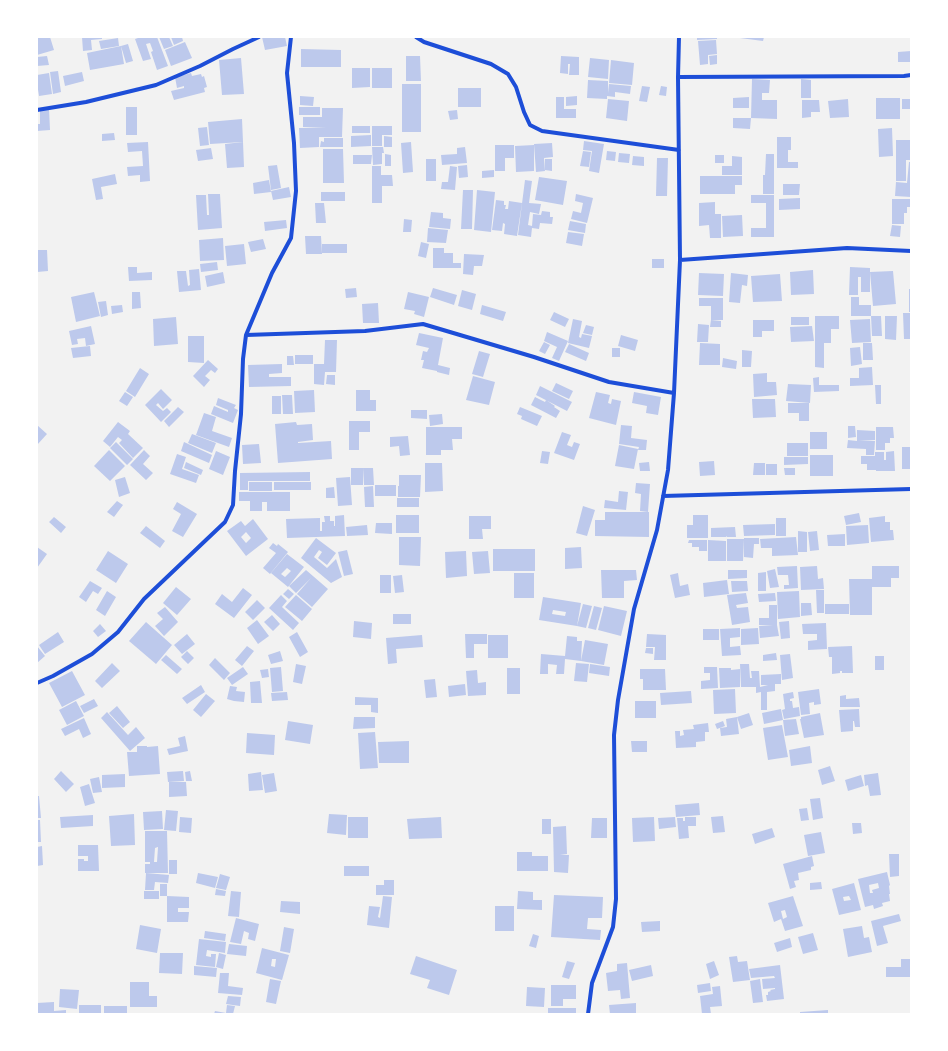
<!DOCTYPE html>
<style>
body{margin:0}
#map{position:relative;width:948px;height:1051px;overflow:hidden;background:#f2f2f2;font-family:"Archivo Narrow",sans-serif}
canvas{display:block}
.frame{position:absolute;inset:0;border:38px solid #fff;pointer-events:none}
</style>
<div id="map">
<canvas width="948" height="1051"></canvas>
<div class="frame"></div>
</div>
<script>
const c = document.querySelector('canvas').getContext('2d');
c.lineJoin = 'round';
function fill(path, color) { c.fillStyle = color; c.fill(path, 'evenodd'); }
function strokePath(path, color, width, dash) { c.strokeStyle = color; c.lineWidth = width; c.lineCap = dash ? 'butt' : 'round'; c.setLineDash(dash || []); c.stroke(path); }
const building = new Path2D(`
 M41 37H50L54 50 37 55V38Z
 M82 37H102V39L91 40 92 50 83 51Z
 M141 37H157L168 66 157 70 151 52 153 51 150 43 146 44 151 59 143 61 135 39Z
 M159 37H169L173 46 164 49Z
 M171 37H182L183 41 174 45Z
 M262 37H276V38L285 37 287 46 265 50Z
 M697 37H717V39L697 40Z
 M740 37H764L763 41 740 38Z
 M118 38 119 46 101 49 99 41Z
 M716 40 717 54 708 55V64L700 65 698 41Z
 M185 42 192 58 171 66 165 50Z
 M128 44 133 61 126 63 121 46Z
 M121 46 124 64 90 70 87 53Z
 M301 49 341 50V67H301Z
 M911 51V62H898V52Z
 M717 55V64L710 65 709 56Z
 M47 56 49 65 37 66V57Z
 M406 56H420L421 81H406Z
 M561 56 579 57V75H569L570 64H568V74L560 73Z
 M241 58 244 94 222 95 219 60Z
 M590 58 609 60 608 79 588 77Z
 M611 60 634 63 632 85 609 83Z
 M352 68H370V87L352 88Z
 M372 68H392V88H372Z
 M58 71 61 92 53 94 50 72Z
 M82 72 84 81 65 86 63 76Z
 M49 73 52 94 39 96 37 83V75Z
 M191 73 192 76 201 74 202 77 204 76 207 87 204 88 205 92 174 100 171 91 184 88V86L177 88 175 77Z
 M752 79 770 80 769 93H762V100H777V119L751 118Z
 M801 79 811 80V98H801Z
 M588 80 608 81V93L609 84 631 86 630 94 615 92V97L607 96V99L587 98Z
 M402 84H421V132H402Z
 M642 86 650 87 647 102 639 101Z
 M661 86 667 87 666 96 659 95Z
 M458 88H481V107H458Z
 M300 96 314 97 313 106 300 105Z
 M577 96V105L566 106V97Z
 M556 97H564V109H576V118H556Z
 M749 97V108H733V98Z
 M876 98H900V119H876Z
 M608 99 629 101 627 121 606 118Z
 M848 99 849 117 830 118 828 101Z
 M902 99H911V109H902Z
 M802 100H819L820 112H811V117L802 118Z
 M126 107H137V135H126Z
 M299 107H320V115H299Z
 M49 108 50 130 37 131V124H40V109Z
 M322 108H343L342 137H319V147L300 148 299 128H326L303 127V117H322Z
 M457 110 458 119 450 120 448 111Z
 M733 118H751L750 129 733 128Z
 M242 119 243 142 210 144 208 122Z
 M352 126H370V133H352Z
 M372 126H392V135H382V146H372Z
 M207 127 209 145 200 146 198 128Z
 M892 128 893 156 879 157 878 129Z
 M114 133 115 140 102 141V134Z
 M371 135V146L351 147V136Z
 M384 136 392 137V147H384Z
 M777 137H791V150H788V162H798V168H777Z
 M324 138H343V147H320L321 141 324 142Z
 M896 140H911V160H906V181H896Z
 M584 141 604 144 599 173 589 171 592 151 583 150Z
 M148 142 150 181 140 182V175L128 176 127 167 143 166 142 151 128 152 127 143Z
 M243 142 244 167 227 168 225 144Z
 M411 142 413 172 403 173 401 143Z
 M552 143 553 157 544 158 545 171 536 172 534 144Z
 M495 145H514V158H505V171H495Z
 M534 145V171L516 172 515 146Z
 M372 147H383L384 153H382V164L373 165Z
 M465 147 467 163 442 165 441 155 457 154V148Z
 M211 148 213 159 198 161 196 150Z
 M323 149H343L344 183H323Z
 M583 151 591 152 589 167 580 166Z
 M607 151 616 152 615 161 606 160Z
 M619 153 630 154 629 163 618 162Z
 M385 154 391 155V166H385Z
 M766 154H774V194H763V175H765Z
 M353 155H372L371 164H353Z
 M715 155H724V163H715Z
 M633 156 644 157V166L632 165Z
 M732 156 742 157V175H722V166H732Z
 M657 158H668L667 196H656Z
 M426 159H436V181H426Z
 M545 159H552V171L545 170Z
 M909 162H911V197L895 196 896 182 907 183Z
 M277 165 281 188 271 190 268 166Z
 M467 165 468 177 459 178 458 166Z
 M372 166H381V175H392L393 186H382V203H372Z
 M450 166 457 167 455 190 441 189 442 182H448Z
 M494 170V177L482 178V171Z
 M115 174 117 184 101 187 103 199 96 200 92 179Z
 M700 176H742V185H735V194H700Z
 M539 177 567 181 563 205 535 200Z
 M269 180 271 192 254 194 253 183Z
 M525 180 532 181 529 203 541 204 539 214 530 212 528 225 532 226 533 214 541 215 542 211 550 212V217H553L552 224 540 223 539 229 532 228 531 237 518 235Z
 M783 184H800L799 195H783Z
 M289 187 291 197 273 200 271 191Z
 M463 190H473L472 229H461Z
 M477 190 495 192 491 232 474 230Z
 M321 192H345V201H321Z
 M208 194H220L222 228 198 230 196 195H206L207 215H209Z
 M576 194 593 198 587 223 571 219 573 211 581 213 583 203 575 201Z
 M751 195H774V237H751V228H766V203H751Z
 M800 198V209L779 210V199Z
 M892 199H911V207H907V213H904V224H892Z
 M496 200 504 201V205H506L505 209H508L509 201 522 203 517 236 504 234 505 224 503 223 502 231 492 230Z
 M715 202V214H721V238H710L709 225 699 226V203Z
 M315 203H324L326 223H316Z
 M431 212 443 213V218L451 219 450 229 429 227Z
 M742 215 743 236 723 237 722 216Z
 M404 219 412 220 411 232H403Z
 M286 220 287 228 265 231 264 222Z
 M570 221 586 224 585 233 568 230Z
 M892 225 901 226 900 237 890 236Z
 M428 228 448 230 446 243 427 242Z
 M568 232 584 234 582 246 566 243Z
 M305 236H321L322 254H306Z
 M223 238 224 260 200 261 199 240Z
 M263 239 266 249 251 252 248 242Z
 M421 242 429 244 426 258 418 256Z
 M244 244 246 264 227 266 225 246Z
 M322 244H347V253H322Z
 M433 248H444V253H453V263H461V268H433Z
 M37 250H47L48 271 37 272Z
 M464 254 484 255 482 266H474L473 275 463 274Z
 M652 259H664V268H652Z
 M217 262 218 270 201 272 200 264Z
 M128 267H137V273L152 272V280L129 281Z
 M850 267 870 268V292H861V277H858V295H849Z
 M199 269 201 290 179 292 177 271H186L188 286 190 285 189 270Z
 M813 270 814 294 791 295 790 272Z
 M893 271 896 304 873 306 870 272Z
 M223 272 225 283 207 287 205 276Z
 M699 273 724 274 723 296 698 295Z
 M731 273 748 275 747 286 742 285 740 303 729 302Z
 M780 274 782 301 753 302 751 276Z
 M356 288 357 297 346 298 345 289Z
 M433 288 457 295 454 305 430 297Z
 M909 289H911V312H909Z
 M462 290 476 294 472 310 458 306Z
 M94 292 100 316 76 322 71 297Z
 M132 292H140L141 308 132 309Z
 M408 292 429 297 424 317 414 314 415 311 404 309Z
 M851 297H859V305H871V316H851Z
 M699 298H723V320H711V306H699Z
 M106 301 108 315 101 317 98 302Z
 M378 303 379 323H363L362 304Z
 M122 305 123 312 112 314 111 306Z
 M482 305 506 312 503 321 480 314Z
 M554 312 569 319 565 327 550 320Z
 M903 313H911V339H904Z
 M815 316H839V329H831V343H815Z
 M871 316H881L882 336H872Z
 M885 316H897L896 340 885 339Z
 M176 317 178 344 154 346 153 319Z
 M791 317H809V325H791Z
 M573 319 582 321 579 337 581 338 582 334 592 336 589 348 568 343Z
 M870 319 871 342 852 343 850 320Z
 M711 320 721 321V327H710Z
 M753 320H774V331H762V337H753Z
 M698 324 709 325 708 342H697Z
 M586 325 594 327 592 335 583 333Z
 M91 326 95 344 86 346 85 338 77 339 78 344 72 345 69 331Z
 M812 326 814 341 791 342 790 327Z
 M547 332 568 341 559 361 552 358 557 347 544 341Z
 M419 333 443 338 438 365 450 368 449 375 437 372V371L422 368 424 360H421L423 351 427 352 429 348 416 345Z
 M621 335 638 340 635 351 618 346Z
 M188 336H204V363L188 362Z
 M325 340H337L336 372H325L324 385 314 384V364H324Z
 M544 342 550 345 545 354 539 351Z
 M700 343 720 344V365H699Z
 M815 343H824V368L815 367Z
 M863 343H872L873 360H863Z
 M569 344 589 353 586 361 565 352Z
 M90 346 91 356 73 358 71 348Z
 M860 347 862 364 851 366 850 348Z
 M612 348H620V357H612Z
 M742 350 752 351 751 367H742Z
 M479 351 490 354 483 377 472 374Z
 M295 355H313V364H295Z
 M287 356H293L294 365H287Z
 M723 358 737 361 736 369 722 367Z
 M208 360 218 369 215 373 211 370 205 376 210 380 204 387 193 376Z
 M282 364V373L269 374V377H291V386L249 387 248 365Z
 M872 367 873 385 850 386V378H859V368Z
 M140 368 149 374 135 397 126 391Z
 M767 373V382H776L777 395 754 397 753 374Z
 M327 375H335V385L326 384Z
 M473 376 495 382 489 405 466 400Z
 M819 377V385H839V391L814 392 813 378Z
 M556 383 573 391 569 399 552 391Z
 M788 384 811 385 810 403 786 401Z
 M875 385H881V404H876Z
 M540 386 572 402 567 411 536 395Z
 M161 389 172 400 163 409 158 403 156 405 163 411 167 408 171 412 161 422 145 405Z
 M314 390 315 412 295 413 294 391Z
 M356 390H370V400H376V411H356Z
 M125 392 133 397 127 406 119 401Z
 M596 392 610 395 608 403 611 404 612 399 621 401 616 425 589 418Z
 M634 392 661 397 658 415 646 413 647 406 632 403Z
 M282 395H292L293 414H283Z
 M272 396H281V414H272Z
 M535 397 545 402 546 400 555 406 554 407 560 411 556 418 531 405Z
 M218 398 236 405 234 408 238 410 233 423 211 414 214 406 228 412V410L216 405Z
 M752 399H775L776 417 753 418Z
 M788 403H809V421H799V413H788Z
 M178 407 184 412 169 427 164 421Z
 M520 407 542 416 537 426 521 419 522 416 517 414Z
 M411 410H427V419L411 418Z
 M204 413 216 417 212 431 232 438 229 447 196 435Z
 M442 414 443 424 430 426 429 415Z
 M349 421H370V432H359V450H349Z
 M118 422 130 431 128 434 143 448 133 458 119 443 122 440 118 437 110 447 103 441Z
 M296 422 297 425 312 424 313 440 298 442V443L331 441 332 459 278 463 275 424Z
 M37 425 47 434 37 445Z
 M621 425 632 426 631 438 647 440 646 450H638L639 447 619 444Z
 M848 426H855L856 437 848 438Z
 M426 427H462V439H452L453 450H441V455H426Z
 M876 427H893L894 438H890V443H885V450H876Z
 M857 430 875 431V440H859L875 441 874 455H866V449L847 448 848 440 857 441Z
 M562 432 571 435 567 445 572 447 574 442 580 444 574 460 554 453Z
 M810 432H827V449H810Z
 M192 434 216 443 212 453 188 443Z
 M408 436 410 455 400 456 399 446 390 447V437Z
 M116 442 133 459 127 465 110 448Z
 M184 442 212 455 209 463 181 451Z
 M787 443H808V456H787Z
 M259 444 261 463 243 464 242 445Z
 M619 445 638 449 634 469 615 466Z
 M902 447H911V469H902Z
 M109 450 125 466 110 481 94 466Z
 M144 450 150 456 143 464 153 473 146 480 130 465Z
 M216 451 230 457 223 475 209 469Z
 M542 451 550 452 548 464 540 463Z
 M894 451 895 471H876V470H867V464H861V456H875V452H884V460H886V452Z
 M177 454 186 457 182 469 199 475 196 483 170 474Z
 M810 455H833V476H810Z
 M784 457H808V464L784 465Z
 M714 461 715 475 700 476 699 462Z
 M186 462 203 470 201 475 184 468Z
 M649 462 650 471H640L639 463Z
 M425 463H442L443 491 425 492Z
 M754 463H765V475H753Z
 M766 464H777V475H766Z
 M351 468H364L363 485H351Z
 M364 468H373L374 485H364Z
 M784 468H795V475H785Z
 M310 472V481H248V490H240V473Z
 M399 475H421L420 497H398V486H410H399Z
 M125 477 130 493 119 497 115 480Z
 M350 477 352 505 338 506 336 478Z
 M249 482H272V491H249Z
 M274 482H311V490H274Z
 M636 483 650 484 648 512 640 511 641 494 635 493Z
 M375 485H396V496H375Z
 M373 486 374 507H365L364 487Z
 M334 487 335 498H326V488Z
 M619 491 628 492 626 510 604 508 605 500 618 502Z
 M239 492H290V511H267V502H262V511H250V501H239Z
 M397 498H419V507H397Z
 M117 501 123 505 114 517 107 512Z
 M177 502 197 514 183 537 172 531 181 514 173 509Z
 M583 506 595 510 587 536 576 533Z
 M605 512H649V537L595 536V520H605Z
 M859 513 861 522 846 525 844 516Z
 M344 515 345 536 287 538 286 519 320 518V531H322V522H325L324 516H330V521H334V526H335V516Z
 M396 515H419V533H396Z
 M693 515H708V538H687V525H693Z
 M469 516H491V529H482L483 539H469Z
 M885 516V522H890V530H893L894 540 871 542 869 518Z
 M54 517 66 527 61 533 49 522Z
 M776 518H786V536H776Z
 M253 519 268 539 246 556 227 531 241 521 245 526ZM246 532 251 538 246 543 241 537Z
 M376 523H392V534L375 533Z
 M775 524V535L744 536 743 525Z
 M367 525 368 535 347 536 346 527Z
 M868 525 869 543 847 545 846 526Z
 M146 526 165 541 160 548 140 533Z
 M735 527 736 537H727L726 536V537H711V528Z
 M798 531 807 532V552H798Z
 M817 531 819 550 810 551 808 532Z
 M845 534V546H828L827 535Z
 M399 537H421L420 566 399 565Z
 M796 537 798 555 772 556V548H761L760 539Z
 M316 538 336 553 327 565 318 558 322 552 319 550 314 557 327 568 336 559 342 577 331 583 301 558Z
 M744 538H759V544H754L753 558 744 557Z
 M727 539H744L743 561H727Z
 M689 540H707V551H699V547H692V543H688Z
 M708 540 726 541V561H708Z
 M273 543 277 546 278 544 288 552 270 574 263 568 276 553 269 548Z
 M37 547 47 554 37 568Z
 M581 547 582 568 565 569V548Z
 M493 549H535V571H493Z
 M347 550 353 574 344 576 338 552Z
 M108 551 128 564 116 583 96 570Z
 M466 551 467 576 446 578 445 552Z
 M488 551 490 573 474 574 472 552Z
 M287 554 304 567 288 587 271 573ZM287 568 291 571 285 577 281 574Z
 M797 566 798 588 784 589V585H789L788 575H778L777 567Z
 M817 566 818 579 823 578 824 589 801 590 800 567Z
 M872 566H899V578H891V587H872V615H850L849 579H872Z
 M775 569 779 587 770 588 767 571Z
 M306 570 328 589 312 607 297 594 311 578 296 593 289 586Z
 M601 570H636L637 580 624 581V598H602Z
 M728 570H747V578L728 579Z
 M766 572V591H758V573Z
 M514 573H534V598H514Z
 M678 573 680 586 688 584 690 595 675 598 670 575Z
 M380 575H391V593H380Z
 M402 575 404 592 395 593 393 576Z
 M727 580 729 594 704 597 703 583Z
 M90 581 102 588 98 594 93 591 86 602 79 597Z
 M731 581H747L748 591 732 592Z
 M176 587 191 599 177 615 163 603Z
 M243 588 252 595 234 618 215 604 222 594 232 602Z
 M288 589 294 594 289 599 283 594Z
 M816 590H824V613H817Z
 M107 591 116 597 105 616 96 610Z
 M799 591 800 617 778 619 777 592Z
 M746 593 748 603 736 605 737 608 748 607 750 622 732 625 727 595Z
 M775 593 776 601 759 602 758 594Z
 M281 595 287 601 282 607 299 623 293 630 269 608Z
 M296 595 312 609 302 621 285 607Z
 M543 597 581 603 577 626 539 620ZM553 610 566 612 565 616 552 614Z
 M257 600 265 608 253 620 245 612Z
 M801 603H811L812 615 801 616Z
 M583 604 592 606 586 628 577 626Z
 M825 604H849V614H825Z
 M769 605H777V625L779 636 760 638 759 626 773 625H759V618H769Z
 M594 606 602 608 596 630 588 628Z
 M604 606 627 611 621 636 598 630Z
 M165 607 178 622 164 636 155 626 163 619 157 613Z
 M393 614H411V624H393Z
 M272 615 280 624 273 631 264 622Z
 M257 620 269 636 258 644 247 628Z
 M354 621 372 623 371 639 353 637Z
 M789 621 790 638 781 639 779 622Z
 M146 622 172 645 156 664 129 641Z
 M826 623 827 649 808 650V641L817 640V634H803L802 624Z
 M100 624 106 631 98 637 93 631Z
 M740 628V637L730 638V647L740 646 741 655 722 656 720 629Z
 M758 628 759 644 741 645V629Z
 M703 629H719V640H703Z
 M58 632 64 642 45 654 39 645Z
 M297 632 308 652 300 657 289 637Z
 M187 634 195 644 182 654 174 645Z
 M465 634H487V644H474V658H466Z
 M647 634 666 635V660H654L655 647H646Z
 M422 635 423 647 396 649 397 663 388 664 386 638Z
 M488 635H508V658H488Z
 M567 636 577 637V641H582L581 661 565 659 564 674H556L557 665 548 664V674H540L541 654 565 656Z
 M585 640 608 644 604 665 581 661Z
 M37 646 45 656 37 663Z
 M247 646 254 651 242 666 235 660Z
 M852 646 853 673H842V671H840V673L832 674V657H829L828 647Z
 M646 648H653V654L645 653Z
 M187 651 194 658 188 664 181 657Z
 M280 651 283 661 271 664 268 655Z
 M776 653 777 660 763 661V655Z
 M790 654 793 678 782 680 780 655Z
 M166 655 182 669 177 674 161 660Z
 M875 656H884V670H875Z
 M215 658 230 673 224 680 209 665Z
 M112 663 120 671 102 688 95 681Z
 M576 663 589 664 587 682 574 681Z
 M296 664 306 666 302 684 293 682Z
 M590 664 610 667 609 676 589 673Z
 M740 664H749L750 678H752L751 671H759L760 687 768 685H761V675L781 674V684H775V691L767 692V710H761V692L756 693V687H741Z
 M243 667 248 674 232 685 227 678Z
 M281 667 283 691 272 692 270 668Z
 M704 667H717L718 688 701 689V681L710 680V673H704Z
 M507 668H520V694H507Z
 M719 668H731V670L740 669V687L720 688Z
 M268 669 269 677 262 678 260 670Z
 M640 669H665L666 690H643V679H640Z
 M477 670 478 683 486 682V695L468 696 466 671Z
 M72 671 85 695 62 707 49 683Z
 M435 679 437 697 426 698 424 680Z
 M260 681 262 703H251L250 682Z
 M465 684 466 695 449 697 448 686Z
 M201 685 205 692 187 704 182 698Z
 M230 686 237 687 236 691 245 692 244 702 234 701 235 695 234 701 227 699Z
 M735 689 736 713 714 714 713 690Z
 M819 689 821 704 814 705V702L809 703 810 714 801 715 798 692Z
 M691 691 692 703 661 705 660 693Z
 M287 692 288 700 272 701 271 693Z
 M793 692 794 698 790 699V701H792L793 708 799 707 800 716 784 719 782 710 785 709 783 694Z
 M206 694 215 701 201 717 193 710Z
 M846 695V699L859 698 860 707H840V696Z
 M355 697 378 698V713L371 712V705H355Z
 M94 699 98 706 84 713 80 706Z
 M76 701 84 716 67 725 59 710Z
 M635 701H656V718H635Z
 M117 706 130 722 123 728 109 713Z
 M781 709 783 720 764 724 762 713Z
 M859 709 860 727H855L854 721H853V731L841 732 839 710Z
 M107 712 128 735 136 727 145 738 130 751 101 718Z
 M749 713 753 725 741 729 737 717Z
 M820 713 824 735 804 738 800 719H801V717Z
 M354 717H375V728L353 729Z
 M737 717 739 734 721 736 720 728 727 727 726 719Z
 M84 718 91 734 83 738 79 729 65 736 61 729Z
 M796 719 799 734 785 736 783 720Z
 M288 721 313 725 310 744 285 740Z
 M723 721 725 726 717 729 715 724Z
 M708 723 709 732H705V741L696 742V747L676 748 675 731H680V736L684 735 683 730 694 729 693 725Z
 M782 725 788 757 768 760 763 728Z
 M375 732 378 768 360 769 358 733Z
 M247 733 275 735 274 755 246 753Z
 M185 736 188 751 169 755 167 749 180 746 178 738Z
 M409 741V763H379L378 742Z
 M631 741H647V752H632Z
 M137 746H147V747L158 746 160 774 129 776 127 752H137Z
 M810 746 812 763 791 766 789 750Z
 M830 766 835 781 822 785 818 770Z
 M61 771 74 784 66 792 54 779Z
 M183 771 184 781 168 782 167 772Z
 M190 771 192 781H186L185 772Z
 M261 772 263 790 249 791 248 774Z
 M274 773 277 791 265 793 262 775Z
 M878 773 881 795 870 796 868 785 865 786 864 775Z
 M125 774V787L102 788V775Z
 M861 775 864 786 848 791 845 780Z
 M99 777 102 792 93 793 90 779Z
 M169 782H186L187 796 169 797Z
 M89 784 95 803 85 806 80 787Z
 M37 796H39L41 818H37Z
 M820 798 823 818 813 820 810 799Z
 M699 803 700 815 676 817 675 805Z
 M807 808 809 820 801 821 799 809Z
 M166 810 178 811 176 831 164 830Z
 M162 811 163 829 144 830 143 812Z
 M134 814 135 845 111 846 109 816Z
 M329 814 347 815 346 835 327 833Z
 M93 815V826L61 828 60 817Z
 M723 816 725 832 713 833 711 817Z
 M180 817 192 818 191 833 179 832Z
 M348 817H368V838H348Z
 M441 817 442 838 409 839 407 819Z
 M654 817 655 841 633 842 632 818Z
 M675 817 676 827 659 829 658 818Z
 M685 817H696V826H688L689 838 679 839 677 818H683V821H685Z
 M592 818H607V838H591Z
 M542 819H551V834H542Z
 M37 820H40L41 842H37Z
 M852 823H861L862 833 853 834Z
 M566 826 567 854 560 855H569L568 873 554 872 553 827Z
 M772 828 775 837 755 844 752 834Z
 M145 831H167L168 873H145V864H150V862H145ZM158 847 157 862H154L155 848Z
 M821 832 825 853 808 856 804 835Z
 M78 845H98L99 871H78V859H84V861H88V856H78Z
 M42 846 43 865 37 866V847Z
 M517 852H532V856H548V871H517Z
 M889 854H899V876L890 877Z
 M812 856 814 866 811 867V870L798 873 799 880 794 881 796 887 790 889 783 864Z
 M169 860H177V874H169Z
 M344 866H369V876H344Z
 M887 872 890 885 889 886 890 894H889L890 901 882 903 883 906 874 909 873 905 865 907 858 879ZM878 883 879 888 872 890 873 893H870L869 885Z
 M146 873 169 875 168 883 155 882 154 890H145Z
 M198 873 218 877 215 888 196 883Z
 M220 874 230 877 226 890 216 888Z
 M384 880H394V895H376V885H384Z
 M821 882 822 889 810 890V883Z
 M854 883 861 910 839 915 832 889ZM849 896 851 900 844 901 843 897Z
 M160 884H167V896H160Z
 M216 889 226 891 225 896 215 895Z
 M144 891H159V899H144Z
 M231 891 241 892 239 917 228 916Z
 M518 891 533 892V900H542V910L517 909Z
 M554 895 603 897 602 918H588L587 929 601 930 600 940 551 937Z
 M167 896 189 897V908H178V912H189L188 922H167Z
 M383 896 392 897 389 928 367 925 369 906 380 907 378 917 380 918Z
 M793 896 803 926 785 931 781 919 774 922 768 903ZM785 910 787 917 783 919 781 911Z
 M281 901 300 902V914L280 912Z
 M495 906H514V931H495Z
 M899 914 901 921 883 926 888 943 877 946 871 921Z
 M236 918 259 924 255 941 248 939 249 933 244 931 241 944 230 942Z
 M660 921V931L642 932 641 922Z
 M140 925 161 929 157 953 136 949Z
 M862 926 864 938 869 937 872 952 848 957 843 929Z
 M284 927 294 929 290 953 280 951Z
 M205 931 226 934 225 941 204 938Z
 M813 933 818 950 803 954 798 937Z
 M533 934 539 936 536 948 529 946Z
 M790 938 792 947 777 952 774 943Z
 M199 939 226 942 225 953 207 950 206 956 211 957V954H216L215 967 196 965Z
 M229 944 247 946 246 956 227 954Z
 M262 948 289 955 282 980 256 973ZM272 959H276L275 967 271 966Z
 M160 953H183L182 974 159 973Z
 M219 953 226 955 223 969 216 967Z
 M416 956 457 970 449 995 427 988 430 980 410 974Z
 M737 956 738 962 747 961 750 980 733 982 729 957Z
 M901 959H911V977H886V967H901Z
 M567 961 575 963 569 979 562 977Z
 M714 961 719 975 710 979 706 964Z
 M627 963 630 998 621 999 620 990 608 991 606 973 617 971V964Z
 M651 965 653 976 632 981 629 970Z
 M780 965 784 999 767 1001 766 995H768V992L771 991 770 990 775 989V988L763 989 762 979 775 978 774 976 751 978 749 969Z
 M194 966 217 968 216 977 194 975Z
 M220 973H229L228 986 243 988 242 995 218 993Z
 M270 979 281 981 276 1004 266 1002Z
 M760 979 763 1002 753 1003 750 981Z
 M130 982H149V996H157V1007H130Z
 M710 983 711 991 698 993 697 985Z
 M551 985H576V999H563V1006H551Z
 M720 986 722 1006 710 1007 711 1014H702L700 996 713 994 712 987Z
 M527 987 545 988 544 1007 526 1006Z
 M60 989 79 990 77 1009 59 1007Z
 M228 996 241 997 240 1006 226 1004Z
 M54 1002V1011L66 1010V1014H37V1003Z
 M636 1003V1014H610L609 1005Z
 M79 1005H101V1014H79Z
 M227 1005 235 1006 233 1014H214L215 1011 226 1013Z
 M104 1006H127V1014H104Z
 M548 1008H576V1014H548Z
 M828 1010V1014H800V1012Z`);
const minor = new Path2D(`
 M416 37 424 42 491 64 508 74 516 87 524 112 530 125 542 131 679 150
 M678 77 904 76 911 75
 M37 110 86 102 156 85 200 66 233 49 259 37
 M680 260 847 248 911 251
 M246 335 365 331 423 324 534 357 609 382 674 393
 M663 496 911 489
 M37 683 53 676 92 654 118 632 144 599 206 540 225 522 233 505 235 471 241 414 243 359 246 335 272 273 291 238 296 191 294 143 287 73 291 37
 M588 1014 592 983 613 927 616 899 614 735 618 700 634 609 657 530 668 470 674 393 680 260 678 77 679 37`);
fill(building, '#bdc9ec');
strokePath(minor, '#1d4ed8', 4);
</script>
